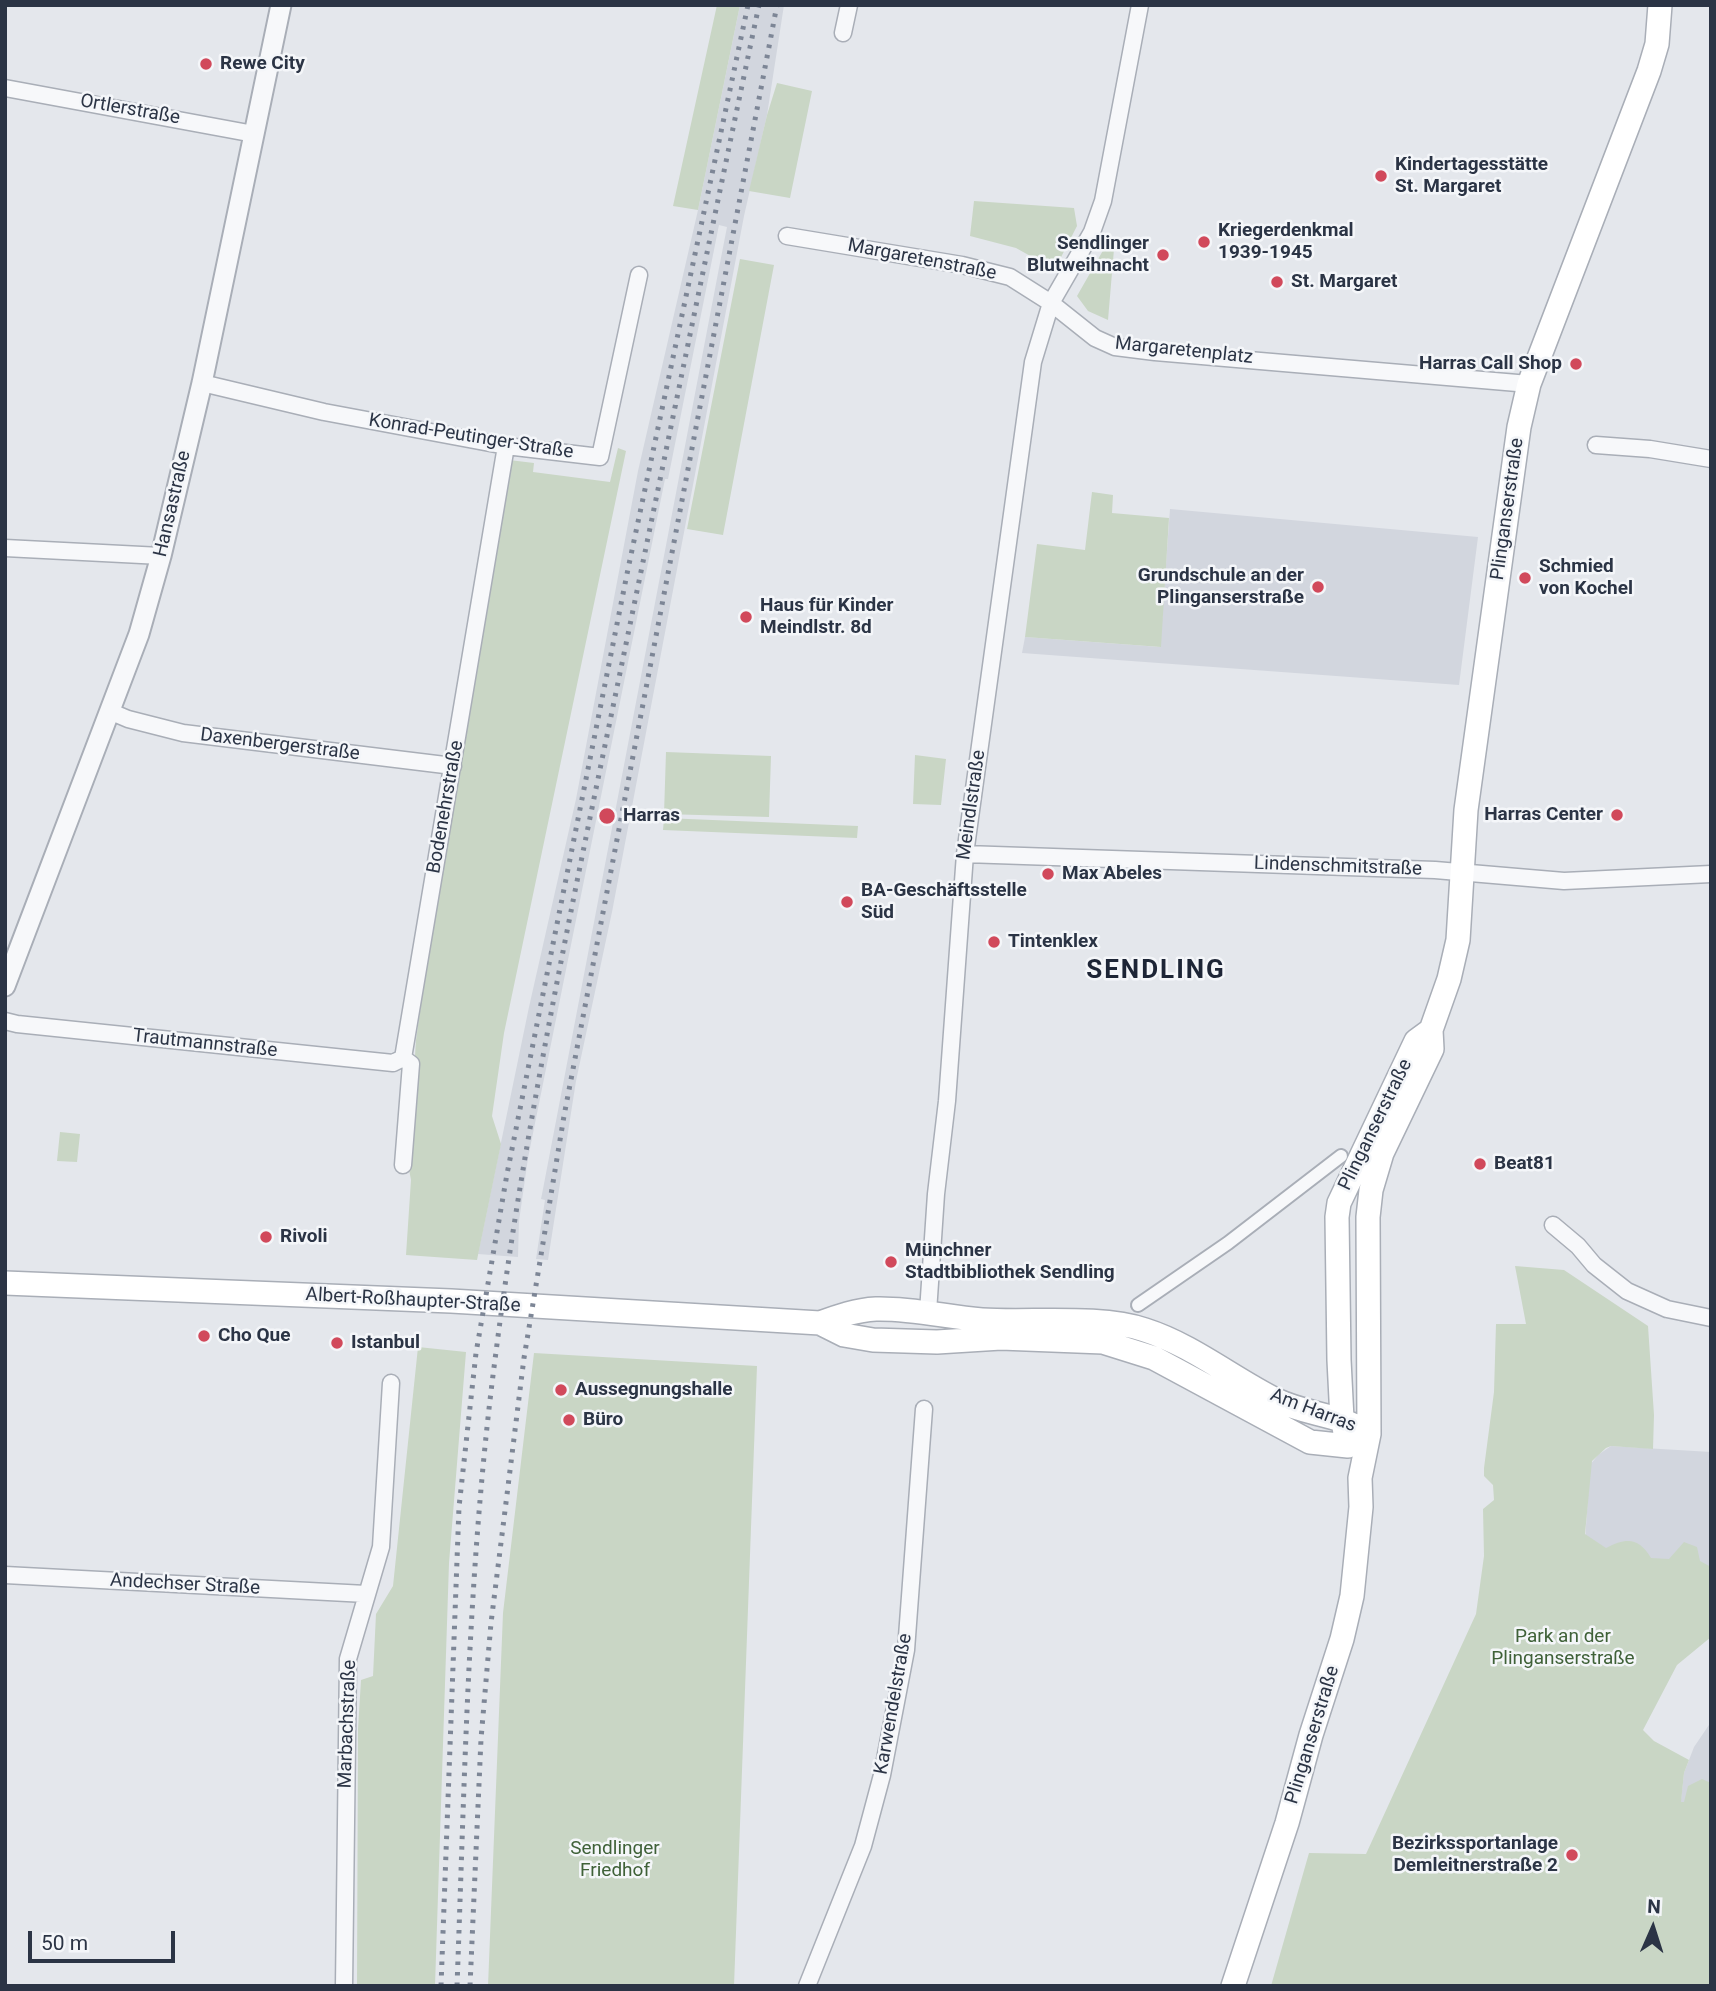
<!DOCTYPE html>
<meta charset="utf-8">
<style>
body{margin:0}
#map{position:relative;width:1716px;height:1991px;overflow:hidden;background:#e4e7ec;font-family:Roboto,sans-serif}
canvas{display:block}
.frame{position:absolute;inset:0;border:7px solid #2b3445;pointer-events:none}
.north{position:absolute;left:1618px;top:1893px;width:70px;height:70px;-webkit-text-stroke:5px #f4f6f9;paint-order:stroke;rotate:3deg;font-size:19px;font-weight:700;line-height:28px;text-align:center;color:#2b3445}
.north::after{content:'';display:block;margin:auto;width:24px;height:32px;background:#2b3445;clip-path:polygon(50% 0,100% 100%,50% 72%,0 100%)}
.scale{position:absolute;left:28px;top:1931px;width:147px;height:32px;box-sizing:border-box;border:4px solid #2b3445;border-top:0;padding-left:9px;font-size:21px;line-height:24px;white-space:nowrap;color:#2b3445;-webkit-text-stroke:5px #f4f6f9;paint-order:stroke}
</style>
<div id="map">
<canvas width="1716" height="1991"></canvas>
<div class="frame"></div>
<div class="north">N</div>
<div class="scale">50 m</div>
</div>
<script>
const c = document.querySelector('canvas').getContext('2d');
c.lineJoin = 'round';
function fill(path, color) { c.fillStyle = color; c.fill(path, 'evenodd'); }
function strokePath(path, color, width, dash) { c.strokeStyle = color; c.lineWidth = width; c.lineCap = dash ? 'butt' : 'round'; c.setLineDash(dash || []); c.stroke(path); }
function drawText(font, color, halo, rows, align = 'center') {
  c.font = font + ' Roboto,sans-serif'; c.lineWidth = 5; c.setLineDash([]); c.textBaseline = 'middle'; c.strokeStyle = halo; c.fillStyle = color; for (const [text, x, y, turn = 0] of rows) {
    c.save(); c.translate(x, y); c.rotate((+turn || 0) * Math.PI / 180); c.textAlign = isNaN(turn) ? turn : align; if (halo) c.strokeText(text, 0, 0); c.fillText(text, 0, 0); c.restore();
  }
}
const built = new Path2D(`
 M740 5H784L767 115 744 216 612 912 576 1081 548 1260 536 1259 545 1200 541 1199 543 1189 719 268 727 227 719 225 668 479H665L528 1158 519 1221 518 1257 478 1254 529 1007 576 799 638 471 698 210Z
 M1170 509 1478 537 1459 685 1022 653 1025 637 1160 647Z
 M1611 1446 1711 1452V1578L1584 1557 1590 1465 1598 1455Z
 M1711 1722V1858L1675 1853 1684 1773 1694 1747Z`);
const green = new Path2D(`
 M717 5H740L698 210 673 206Z
 M777 83 812 91 790 198 749 191 767 115Z
 M974 201 1074 208 1077 226 1057 265 1050 267 1016 248 970 236Z
 M1113 244 1114 249 1108 320 1088 311 1077 296 1105 247Z
 M740 259 774 265 723 535 687 529Z
 M618 448 626 451 504 1033 492 1116 501 1144 477 1260 406 1255 411 1180 408 1164 416 1040 429 946 509 460 534 463 533 472 610 482Z
 M1092 492 1113 495 1112 513 1169 518 1161 647 1025 637 1037 544 1085 550Z
 M666 752 771 756 769 817 664 814Z
 M915 755 946 759 941 805 913 804Z
 M664 818 858 826 857 838 663 830Z
 M60 1132 80 1134 77 1162 57 1161Z
 M1515 1266 1564 1270 1648 1326 1654 1415 1653 1449 1611 1446 1606 1448 1592 1461 1585 1534 1606 1548C1627 1537 1639 1538 1651 1558L1669 1559 1684 1542 1697 1547 1700 1561 1711 1567V1637L1677 1665 1643 1730 1654 1741 1689 1760 1684 1773 1681 1802H1684L1688 1786 1702 1779 1711 1783V1986H1271L1309 1853 1366 1854 1476 1614 1484 1556 1483 1509 1494 1500 1493 1485 1484 1476V1468L1494 1392 1496 1324H1526Z
 M418 1347 466 1352 449 1563 435 1986H357L358 1729 361 1680 373 1676 376 1614 393 1586Z
 M534 1353 757 1366 734 1986H488L503 1613Z`);
const pedestrian = new Path2D(`
 M1138 1305 1228 1243 1341 1156`);
const minor = new Path2D(`
 M843 33 849 5
 M5 88 254 134
 M787 236 962 265 1010 277 1051 303 1095 338 1115 347 1155 352 1529 384
 M202 383 324 412 506 446 600 457 639 275
 M1596 445 1650 449 1711 459
 M5 548 161 556
 M109 711 128 719 183 733 453 766
 M965 854 1435 870 1564 881 1711 874
 M5 1021 17 1024 393 1063 403 1058
 M403 1058 506 446
 M403 1165 411 1064 403 1058
 M1553 1225 1578 1246 1594 1265 1627 1291 1667 1309 1711 1318
 M928 1312 936 1194 947 1101 965 854 1033 362 1051 303 1092 232 1103 201 1140 5
 M5 1575 366 1594
 M344 1986 348 1659 381 1547 391 1383
 M807 1986 863 1846 882 1775 906 1650 924 1409`);
const tertiary = new Path2D(`
 M5 986 139 634 161 556 202 383 281 5`);
const secondary = new Path2D(`
 M5 1283 451 1301 820 1323 844 1335 873 1340 937 1342 1001 1338 1103 1342 1154 1358 1310 1442 1348 1446 1369 1434
 M820 1323C839 1316 856 1310 876 1309 912 1308 946 1317 982 1320 1031 1323 1100 1315 1145 1330 1192 1345 1232 1378 1276 1400 1307 1415 1341 1414 1369 1434
 M1345 1432 1342 1419 1339 1360 1337 1217 1339 1203 1416 1041 1431 1030
 M1233 1986 1287 1823 1311 1735 1342 1639 1352 1596 1361 1507 1360 1478 1369 1434 1368 1217 1371 1190 1382 1153 1432 1049 1431 1030 1449 979 1458 940 1466 810 1519 427 1529 384 1649 71 1657 44 1660 5`);
const rail = new Path2D(`
 M441 1986 459 1507 476 1353 507 1174 628 569 748 5
 M457 1986C465 1774 468 1562 496 1352 524 1132 570 914 615 697 663 466 710 236 759 5
 M470 1986 481 1739 491 1623 524 1358 564 1116 777 5`);
const markers = [
 [206,64,7,"#d1495b"],
 [1381,176,7,"#d1495b"],
 [1204,242,7,"#d1495b"],
 [1163,255,7,"#d1495b"],
 [1277,282,7,"#d1495b"],
 [1576,364,7,"#d1495b"],
 [1525,578,7,"#d1495b"],
 [1318,587,7,"#d1495b"],
 [746,617,7,"#d1495b"],
 [1617,815,7,"#d1495b"],
 [607,816,9,"#d1495b"],
 [1048,874,7,"#d1495b"],
 [847,902,7,"#d1495b"],
 [994,942,7,"#d1495b"],
 [1480,1164,7,"#d1495b"],
 [266,1237,7,"#d1495b"],
 [891,1262,7,"#d1495b"],
 [204,1336,7,"#d1495b"],
 [337,1343,7,"#d1495b"],
 [561,1390,7,"#d1495b"],
 [569,1420,7,"#d1495b"],
 [1572,1855,7,"#d1495b"]
];
const poiNames = [
 ["Rewe City",220,64],
 ["Kindertagesstätte",1395,165],
 ["St. Margaret",1395,187],
 ["Kriegerdenkmal",1218,231],
 ["1939-1945",1218,253],
 ["Sendlinger",1149,244,"right"],
 ["Blutweihnacht",1149,266,"right"],
 ["St. Margaret",1291,282],
 ["Harras Call Shop",1562,364,"right"],
 ["Schmied",1539,567],
 ["von Kochel",1539,589],
 ["Grundschule an der",1304,576,"right"],
 ["Plinganserstraße",1304,598,"right"],
 ["Haus für Kinder",760,606],
 ["Meindlstr. 8d",760,628],
 ["Harras Center",1603,815,"right"],
 ["Harras",623,816],
 ["Max Abeles",1062,874],
 ["BA-Geschäftsstelle",861,891],
 ["Süd",861,913],
 ["Tintenklex",1008,942],
 ["Beat81",1494,1164],
 ["Rivoli",280,1237],
 ["Münchner",905,1251],
 ["Stadtbibliothek Sendling",905,1273],
 ["Cho Que",218,1336],
 ["Istanbul",351,1343],
 ["Aussegnungshalle",575,1390],
 ["Büro",583,1420],
 ["Bezirkssportanlage",1558,1844,"right"],
 ["Demleitnerstraße 2",1558,1866,"right"]
];
const streetNames = [
 ["Ortlerstraße",130,110,10],
 ["Margaretenstraße",922,260,11],
 ["Margaretenplatz",1184,351,6],
 ["Konrad-Peutinger-Straße",471,437,9],
 ["Hansastraße",173,504,-77],
 ["Plinganserstraße",1508,509,-82],
 ["Daxenbergerstraße",280,745,7],
 ["Meindlstraße",972,805,-82],
 ["Bodenehrstraße",446,807,-80],
 ["Lindenschmitstraße",1338,867,2],
 ["Trautmannstraße",205,1044,6],
 ["Plinganserstraße",1376,1125,-64],
 ["Albert-Roßhaupter-Straße",413,1301,3],
 ["Am Harras",1313,1411,21],
 ["Andechser Straße",185,1585,3],
 ["Karwendelstraße",894,1704,-80],
 ["Marbachstraße",348,1724,-88],
 ["Plinganserstraße",1313,1735,-73]
];
const parkNames = [
 ["Park an der",1563,1637],
 ["Plinganserstraße",1563,1659],
 ["Sendlinger",615,1849],
 ["Friedhof",615,1871]
];
const districtNames = [
 ["SENDLING",1156,971]
];
fill(built, '#d2d6de');
fill(green, '#c9d6c5');
strokePath(pedestrian, '#a9aeb7', 16);
strokePath(minor, '#a9aeb7', 19);
strokePath(tertiary, '#a9aeb7', 23);
strokePath(secondary, '#a9aeb7', 26);
strokePath(pedestrian, '#f7f8fa', 12);
strokePath(minor, '#f7f8fa', 16);
strokePath(tertiary, '#f7f8fa', 19);
strokePath(secondary, '#fff', 23);
strokePath(rail, '#7d8696', 5, [3.5, 7]);
for (const [x, y, r, color] of markers) { const dot = new Path2D(); dot.arc(x, y, r, 0, 2 * Math.PI); c.fillStyle = color; c.fill(dot); strokePath(dot, '#f4f6f9', 2.5); }
drawText('bold 19px', '#2b3445', '#f4f6f9', poiNames, 'left');
drawText('19px', '#2b3445', '#f4f6f9', streetNames);
drawText('19px', '#3f6138', '#f4f6f9', parkNames);
c.letterSpacing = '2px';
drawText('bold 26px', '#1d2536', '#f4f6f9', districtNames);
c.letterSpacing = '0px';
</script>
